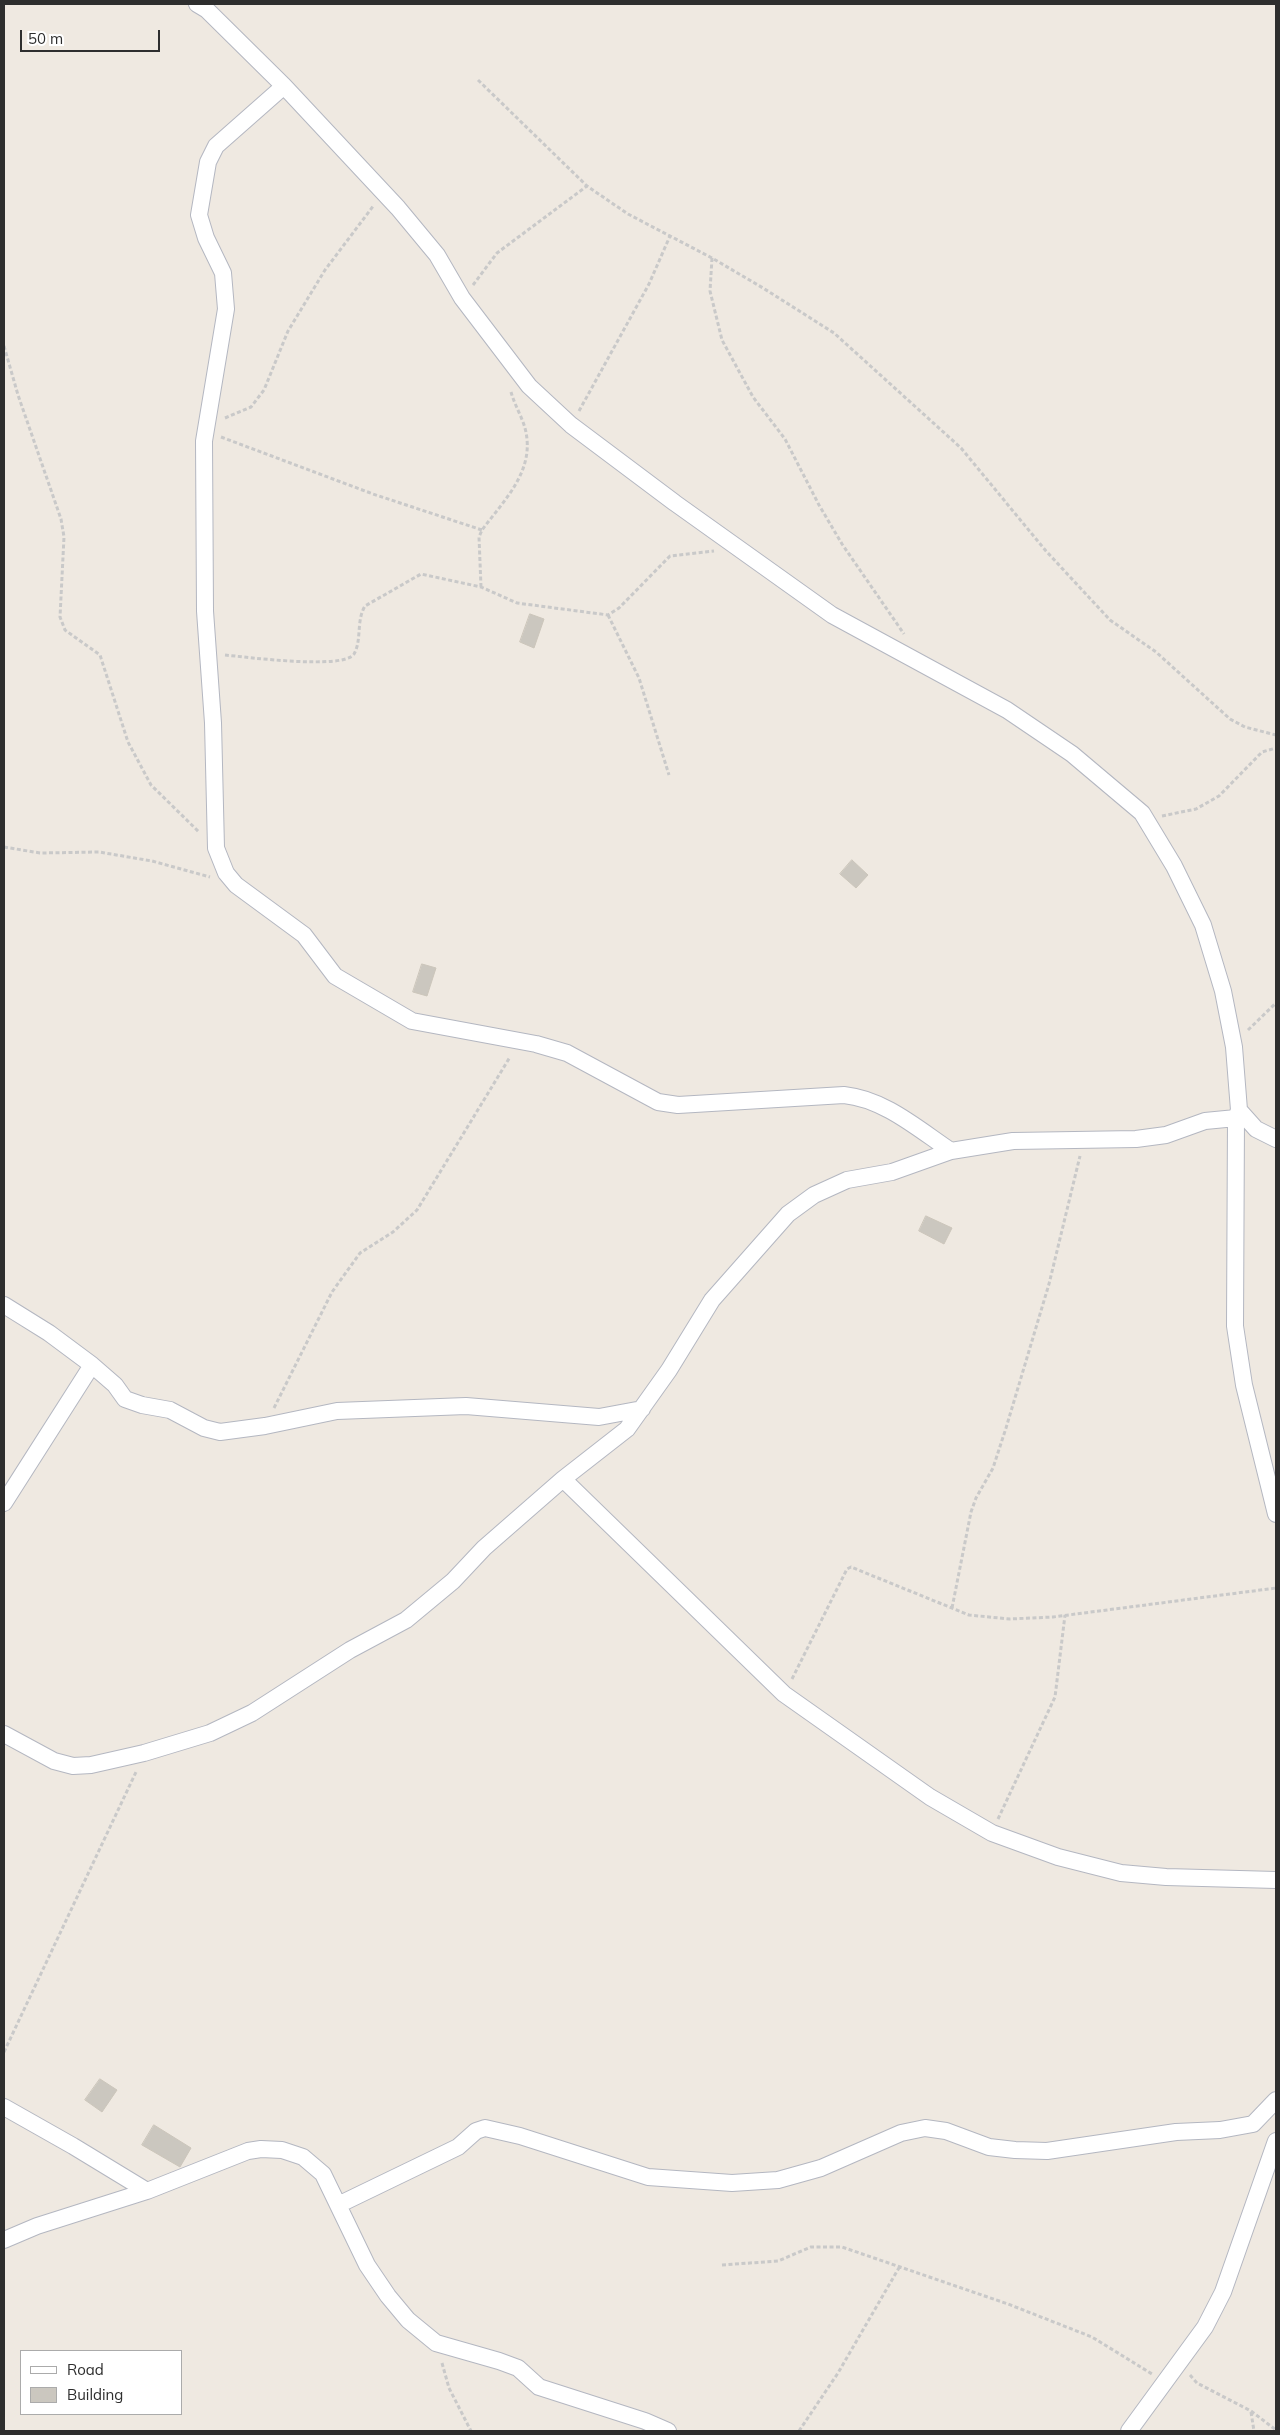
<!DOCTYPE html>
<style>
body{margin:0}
#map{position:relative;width:1280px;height:2435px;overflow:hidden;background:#efe9e1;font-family:Mulish,sans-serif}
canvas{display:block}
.frame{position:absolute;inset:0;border:5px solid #2e2e2e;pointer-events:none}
.legend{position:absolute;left:20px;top:2350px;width:162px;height:65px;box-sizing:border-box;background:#fff;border:1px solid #ababab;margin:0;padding:6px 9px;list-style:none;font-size:15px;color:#2e2e2e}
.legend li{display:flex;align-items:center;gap:10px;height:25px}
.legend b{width:25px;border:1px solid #ababab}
.scale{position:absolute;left:20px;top:30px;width:140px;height:22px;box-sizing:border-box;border:2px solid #2e2e2e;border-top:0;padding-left:6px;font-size:15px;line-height:18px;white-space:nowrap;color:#2e2e2e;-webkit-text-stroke:4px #fff;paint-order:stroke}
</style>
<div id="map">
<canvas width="1280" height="2435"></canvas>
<div class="frame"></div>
<ul class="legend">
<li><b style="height:6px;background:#fff"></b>Road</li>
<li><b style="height:14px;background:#cbc7bf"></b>Building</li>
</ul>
<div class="scale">50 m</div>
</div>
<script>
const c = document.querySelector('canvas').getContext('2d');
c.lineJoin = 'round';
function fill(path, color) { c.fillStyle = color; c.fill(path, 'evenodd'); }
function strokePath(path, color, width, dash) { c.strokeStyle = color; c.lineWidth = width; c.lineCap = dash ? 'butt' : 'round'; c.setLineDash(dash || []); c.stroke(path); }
const building = new Path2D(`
 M530 614 544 619 534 648 520 642Z
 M852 860 868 875 856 888 840 874Z
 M422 964 436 968 427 996 413 992Z
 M926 1216 952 1228 944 1244 919 1231Z
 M100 2079 117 2090 102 2112 85 2100Z
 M154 2125 191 2148 180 2167 142 2145Z`);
const path = new Path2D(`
 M478 80 587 186 628 214 712 258 763 288 834 333 961 448 1046 551 1110 620 1156 652 1230 719 1245 727 1276 735
 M712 258 710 291 722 340 753 397 785 439 819 505 842 544 904 634
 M473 285 497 253 587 186
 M4 346 18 395 61 519 64 537 60 617 65 630 100 655 128 742 151 785 199 832
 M579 411 649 284 670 236
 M225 418 251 407 264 390 288 331 325 270 374 205
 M221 437 373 494 482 530
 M481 587 479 537 482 530C505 499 536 470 525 428 522 417 515 406 511 392
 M608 615 639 678 669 775
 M225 655C246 657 344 670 354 654 362 640 356 621 365 606L421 574 481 587 517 603 608 615 619 608 670 556 714 551
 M1162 816 1196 809 1219 796 1262 752 1276 748
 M4 847 40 853 99 852 152 861 210 877
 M1248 1030 1276 1003
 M274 1408 332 1292 360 1253 393 1232 417 1210 510 1057
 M952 1608 971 1512 976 1498 993 1468 1006 1428 1049 1284 1080 1156
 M792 1679 847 1569 851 1567 969 1615 1010 1619 1053 1617 1276 1588
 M998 1819 1055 1697 1065 1615
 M4 2052 136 1772
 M722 2265 778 2261 811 2247H842L1008 2304 1092 2337 1152 2374
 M442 2363 449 2388 471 2431
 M1190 2375 1197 2383 1251 2411 1276 2430
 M1251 2412 1254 2431
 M799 2431 838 2373 900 2266`);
const minor = new Path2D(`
 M197 4 207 10 284 86 398 208 437 255 462 298 529 386 571 425 675 503 832 615 1007 710 1072 754 1142 813 1174 866 1203 925 1223 991 1234 1047 1239 1110 1256 1129 1276 1139
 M284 86 216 146 208 162 199 215 206 238 223 273 226 309 204 441 205 611 213 723 216 848 226 873 236 885 304 935 335 976 412 1021 536 1044 567 1053 658 1102 678 1105 844 1095C884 1099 918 1129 951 1151
 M1239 1110 1236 1118 1235 1326 1244 1385 1276 1514
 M4 1305 49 1333 92 1365 115 1385 125 1399 142 1405 170 1410 204 1428 220 1432 265 1426 337 1411 466 1406 599 1417 642 1409
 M563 1479 784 1694 930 1797 992 1833 1058 1857 1121 1873 1166 1877 1276 1880
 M4 1503 92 1365
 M4 1734 54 1761 73 1766 91 1765 144 1753 210 1733 252 1713 350 1650 406 1620 453 1581 484 1548 563 1479 627 1429 669 1370 712 1300 788 1214 814 1195 847 1180 892 1172 951 1151 1013 1141 1136 1139 1166 1135 1205 1121 1236 1118
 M4 2107 73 2146 147 2191
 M338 2205 458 2147 476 2131 485 2128 520 2136 648 2177 732 2183 778 2180 821 2168 901 2133 925 2128 946 2131 989 2147 1015 2150 1047 2151 1176 2132 1220 2130 1253 2124 1276 2100
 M4 2240 37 2226 147 2191 248 2151 261 2149 282 2150 303 2157 323 2174 367 2265 388 2296 408 2320 436 2343 499 2361 518 2368 539 2387 645 2421 668 2431
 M1129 2431 1205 2327 1223 2292 1276 2141`);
fill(building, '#cbc7bf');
strokePath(building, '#cbc5ba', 1);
strokePath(minor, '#b4b7c1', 18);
strokePath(path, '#c9c9c9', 3, [4, 2.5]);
strokePath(minor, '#fff', 16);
</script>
